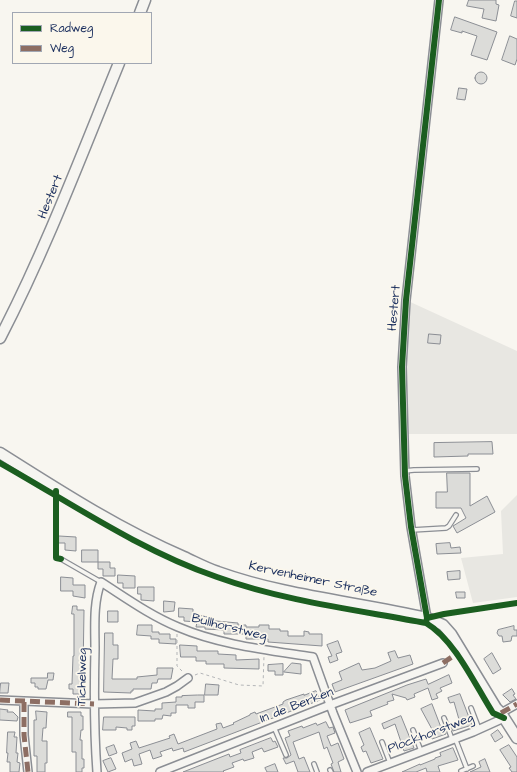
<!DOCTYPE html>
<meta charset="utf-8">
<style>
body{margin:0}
#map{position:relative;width:517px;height:772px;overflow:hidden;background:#f8f6f0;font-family:"Architects Daughter",sans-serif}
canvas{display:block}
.legend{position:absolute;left:12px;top:12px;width:140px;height:52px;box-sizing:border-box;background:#fbf7ec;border:1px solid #a1a7b3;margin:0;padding:5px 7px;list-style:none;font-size:12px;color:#1b2f5e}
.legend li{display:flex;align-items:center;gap:8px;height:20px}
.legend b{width:20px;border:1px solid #a1a7b3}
</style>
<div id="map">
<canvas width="517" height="772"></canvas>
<ul class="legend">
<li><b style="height:5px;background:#1b5e20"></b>Radweg</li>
<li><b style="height:5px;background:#8d6e63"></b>Weg</li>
</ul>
</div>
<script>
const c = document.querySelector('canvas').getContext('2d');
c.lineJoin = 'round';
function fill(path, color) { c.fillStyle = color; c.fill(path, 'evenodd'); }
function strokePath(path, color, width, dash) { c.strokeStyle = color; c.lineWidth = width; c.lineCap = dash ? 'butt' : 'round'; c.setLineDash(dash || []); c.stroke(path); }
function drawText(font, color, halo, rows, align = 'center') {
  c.font = font + ' "Architects Daughter",sans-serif'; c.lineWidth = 3.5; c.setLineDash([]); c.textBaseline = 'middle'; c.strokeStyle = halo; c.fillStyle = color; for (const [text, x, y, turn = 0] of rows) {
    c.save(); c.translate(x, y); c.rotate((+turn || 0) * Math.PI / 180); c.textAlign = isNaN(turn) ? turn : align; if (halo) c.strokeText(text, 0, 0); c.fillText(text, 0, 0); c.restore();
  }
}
const green = new Path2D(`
 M406 300 517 351V434H404Z
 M517 495V597L473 603 461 558 503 554 501 511Z`);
const building = new Path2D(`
 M469 0H496V4L499 5 496 21 482 18 484 9 467 6Z
 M515 1H517V18L511 16Z
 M455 17 497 32 487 60 471 55 477 36 462 31V33L451 30Z
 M510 36 517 39V59L515 65 502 60Z
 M475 78a6 6 0 1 1 12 0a6 6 0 1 1-12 0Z
 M459 88 467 89 465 100 457 99Z
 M429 334 441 335 440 344 428 343Z
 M492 442 493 454H468V456L434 457V443Z
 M447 473H470V506L487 496 495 512 457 533 453 526 466 518 461 508H436V492H447Z
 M59 536 76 537V551L65 550V543H59Z
 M450 543 451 548 460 547 461 553 437 554 436 544Z
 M82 550H98V562H110V568H115V576H103V569H98V562H82Z
 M460 571V579L448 580 447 572Z
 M118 575 135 576V588H123V583H118Z
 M61 577 73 578V585H85V598L73 596V591H61Z
 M138 587H154V601L141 600V594H138Z
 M456 592H465V598H457Z
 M164 601 175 602 174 611 164 612Z
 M73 606H77V610H84L83 674H82L81 694H73V689H69V684H72L73 656H74V614H72Z
 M179 608 193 609V615L205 616V620L238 623V625H246V627H259V625H269V629H280V631H288V636H304V631L309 632V634H322V646L268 642V639H246V634H224V630L205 629V627H196L197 622 184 621V617H179Z
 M108 611H118V622H108Z
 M138 625H152V632H159V634H170V639H176V644L159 643V639H151V636L137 635Z
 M514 626V630H517V636H512L511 641 503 642 502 636H499L497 633 498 630Z
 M105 633H113V645H118V659H113L112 679H137V677L157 675V668H173L171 679H158L157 683H152L151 689H133V691H131V693L104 692Z
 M338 641 342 652 336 654 338 660 330 663 328 657 332 656 327 645Z
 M180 645 197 646V651H218V654L236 655V660L259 659V669L224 668V664H206V661H196V657H181Z
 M395 651 398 658 410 655 413 664 335 692 332 684 342 680 339 672 359 663 362 670 375 668 391 661 388 653Z
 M492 653 501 669 493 674 484 659Z
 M292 663 301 664V674L284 672Z
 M283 664V675H275V671H268V665Z
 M48 673H54L53 680H48L46 689H38V687H35V683H31V678H47Z
 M449 675 452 683 440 688 442 691 436 694 438 698 432 700 428 688 414 694 415 697 407 700 406 698 392 694 394 700 387 702 388 704 370 711 372 716 350 723 345 710 407 685 426 679 428 684Z
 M1 683H9L8 693H0Z
 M206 684 219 685 218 695H205Z
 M512 689 515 694 513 695 516 699 510 702 503 695Z
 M316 691 320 700 184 752 183 748 173 751 172 748 160 752 162 756 153 759 150 750 139 754 142 764 134 766 132 759 125 762 122 753 132 749 130 743 136 741 139 748 170 738 169 736 174 734 178 744 217 729 216 724 221 723 223 728 234 724 233 723 250 715V714L255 712 256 714 283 704V702L286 700 304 694V695Z
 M460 694 472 725 453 731 451 727 460 723 454 702 450 703 448 698Z
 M198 695H204V702H195V708H188V705H176V713H171V716L163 715 162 719H155V721H138V710L155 711V709H162V703L176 702V697H182V696Z
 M432 704 442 730 445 729 446 734 432 739 430 735 434 733 421 709Z
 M0 709 8 710 7 712H13L18 717 17 721 0 720Z
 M36 711 47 712 46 728H43L42 741H47V763H45V772H37V756H34V720H36Z
 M68 712H81V716H83V730H81L80 740H82V759H84V768H82V772H76V752H72V717H68Z
 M401 716 414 748 404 751 395 724 384 729 382 724Z
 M104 717H135V726H132V730H127V728L116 727V730H103Z
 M326 722 329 728 333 727 335 733 327 736 331 746 338 743 344 759 338 762 341 772H334L331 764 333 763 327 747 324 749 319 732 293 742 299 759 304 757 310 772H298L294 761 286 764 283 758H287L291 755 285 738 290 736 288 731 302 726 303 728 316 723 317 725Z
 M370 728 383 759 371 763 366 751 363 752 361 747 364 745 359 733Z
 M498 730 503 737 495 742 491 735Z
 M8 732H15L14 737H17L16 753H18L17 762 20 763 19 772H10V762H7L8 753H7Z
 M271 738 273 742 275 741 278 747 264 752 262 748 252 752 254 758 244 761 243 759 232 763 234 767 223 771 224 772H183L229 754 230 757 241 753 240 750Z
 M114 745 117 753 109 756 106 748Z
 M509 745 517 757V772H512L509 768 511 767 500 750Z
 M453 748 458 760 438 766 440 772H427L426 768 416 772H402L420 764V765L435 759V758L441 756 440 753Z
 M111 758 116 769 108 772 103 761Z
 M485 759 490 772H470L481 767 479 762Z
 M275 764 278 772H267L265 768Z`);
const path = new Path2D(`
 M177 634V666L184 673
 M195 675 200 673 239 685 263 686 264 656`);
const service = new Path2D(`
 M404 471 414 470 477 469
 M412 530 446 528 449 526 456 515
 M61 559 101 582
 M471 708 479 729
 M444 718 452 739
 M274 727 286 755
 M413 730 421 751
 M455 738 467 769
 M382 742 390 763
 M314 764 317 772
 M330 770 331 772
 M461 771 473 766`);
const minor = new Path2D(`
 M427 618 411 527 405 476 402 367 406 300 439 0
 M0 700 94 704 135 703 166 692 177 686 188 678
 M24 702V735L28 772
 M501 713 517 704
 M97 772C94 731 94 690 95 649 95 627 93 603 101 582 126 598 151 616 178 627 220 645 268 650 313 657L333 713 357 772
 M160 772 330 705 443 663
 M367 772 473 732 504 718`);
const secondary = new Path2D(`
 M140 13 145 0
 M0 338C46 249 81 156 119 63
 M0 453C60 491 119 529 184 557 195 562 206 568 218 572 285 596 358 602 427 618L443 625 451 634 496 708 501 713 517 738`);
const quiet = new Path2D(`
 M443 663 459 652
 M0 700 94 704
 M24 702V735L28 772
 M501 713 517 704`);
const cycleway = new Path2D(`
 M0 463C71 503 139 550 217 577 283 601 357 610 426 623L427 618
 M56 491V558L61 559
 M427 618 411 527 405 476 402 367 406 300 439 0
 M427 618 444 614 517 603
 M426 623C455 640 475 685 493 713L504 718`);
const streetNames = [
 ["Hestert",51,197,-68],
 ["Hestert",395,308,-85],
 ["Kervenheimer Straße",313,580,12],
 ["Büllhorstweg",229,628,14],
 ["Tichelweg",83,677,-89],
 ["In de Berken",297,706,-21],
 ["Plockhorstweg",431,734,-21]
];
fill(green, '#e8e7e2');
fill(building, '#dcdcd9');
strokePath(building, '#8b8e94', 1);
strokePath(service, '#8b8e94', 6);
strokePath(minor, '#8b8e94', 10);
strokePath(secondary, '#8b8e94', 13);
strokePath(path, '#b3b5b7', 1, [3, 3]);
strokePath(service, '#f6f5f1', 3.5);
strokePath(minor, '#f6f5f1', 7);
strokePath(secondary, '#f6f5f1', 10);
strokePath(quiet, '#8d6e63', 5, [10, 5]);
strokePath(cycleway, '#1b5e20', 6);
drawText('13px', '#1b2f5e', '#fbf7ec', streetNames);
</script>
